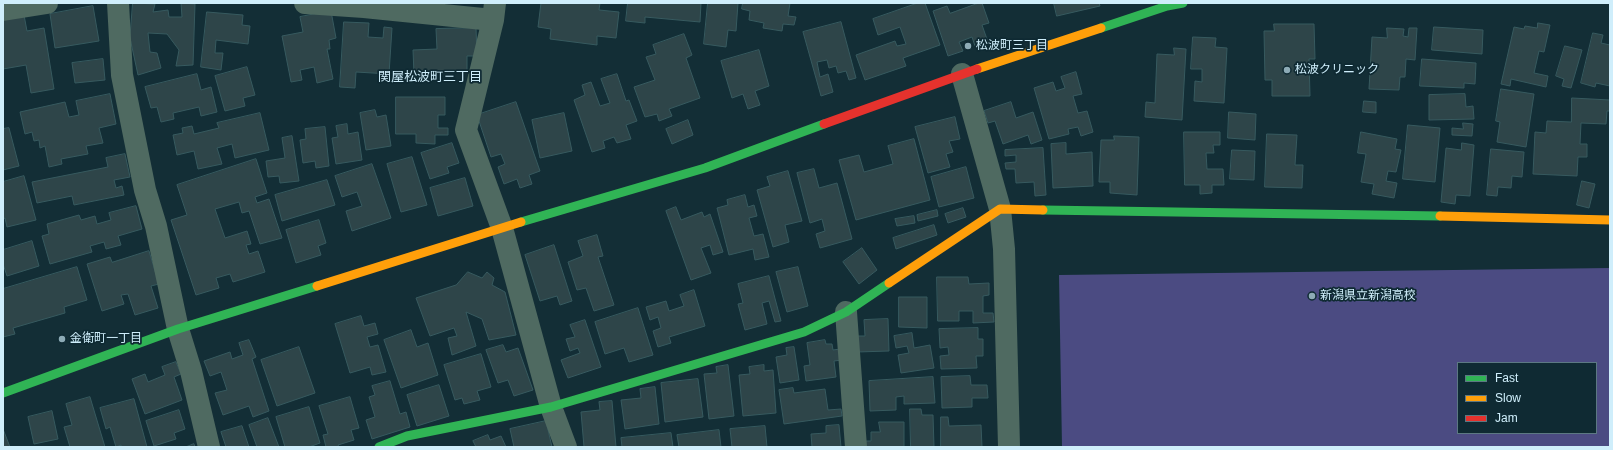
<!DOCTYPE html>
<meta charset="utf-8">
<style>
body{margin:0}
#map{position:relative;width:1613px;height:450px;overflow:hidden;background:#132e36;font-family:Helvetica,sans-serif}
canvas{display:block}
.frame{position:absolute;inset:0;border:4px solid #cfeefb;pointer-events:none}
.legend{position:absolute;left:1457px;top:362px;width:140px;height:72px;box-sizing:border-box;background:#0f2a33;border:1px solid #5c7883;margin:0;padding:5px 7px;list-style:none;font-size:12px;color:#cfeefb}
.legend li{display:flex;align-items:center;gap:8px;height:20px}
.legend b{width:20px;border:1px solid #5c7883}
</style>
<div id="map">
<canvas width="1613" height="450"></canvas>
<div class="frame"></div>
<ul class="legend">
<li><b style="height:5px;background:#30b455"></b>Fast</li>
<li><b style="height:5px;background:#ff9f0a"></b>Slow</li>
<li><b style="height:5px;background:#e5322d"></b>Jam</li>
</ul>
</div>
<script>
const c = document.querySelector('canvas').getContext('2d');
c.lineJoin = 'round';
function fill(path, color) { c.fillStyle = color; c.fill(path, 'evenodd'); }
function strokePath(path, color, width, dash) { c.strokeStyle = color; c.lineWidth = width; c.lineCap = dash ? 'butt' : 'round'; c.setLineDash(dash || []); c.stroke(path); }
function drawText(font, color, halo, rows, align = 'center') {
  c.font = font + ' Helvetica,"Noto Sans JP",sans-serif'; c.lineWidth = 3.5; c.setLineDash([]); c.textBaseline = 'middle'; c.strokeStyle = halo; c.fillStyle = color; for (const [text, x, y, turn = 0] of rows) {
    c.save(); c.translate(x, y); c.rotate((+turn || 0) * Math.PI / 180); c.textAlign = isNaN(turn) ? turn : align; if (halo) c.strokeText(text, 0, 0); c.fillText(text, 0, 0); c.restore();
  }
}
const green = new Path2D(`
 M1610 268V447H1062L1059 275ZM1458 363H1596V433H1458Z`);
const building = new Path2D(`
 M133 3 155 4 153 12 168 10 169 17H182L181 3 195 4 193 65 176 66 179 50 167 34 148 33 150 52 157 53 161 68 138 75 130 38Z
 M538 3H600L599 10 619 12 616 38 597 36V45L550 39 551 29 538 27 541 3Z
 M628 3H701L700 22 645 17V23L626 21Z
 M708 3H738L736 31 728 30 726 47 704 44Z
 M743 3H790L788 16 796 17 794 25 783 24 782 31 763 28 764 23 749 20 750 11 742 9Z
 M918 3H925L940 45 903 58 906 66 865 80 856 55 895 41 897 46 906 44 900 27 878 35 873 19Z
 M979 3H982L989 23 982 25 988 42 975 46 972 37 959 42 963 51 948 56 933 11 947 6 950 13Z
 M1054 3H1099L1100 6 1057 16Z
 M93 6 99 41 55 48 50 14Z
 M331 11 336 38 329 40 330 49H327L333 79 317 83 314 67 300 70 302 80 291 82 282 36 303 32 300 17Z
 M207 12 243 15 242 25 250 26 248 44 216 40 215 53H223L221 70 201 67Z
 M24 15 27 31 44 28 54 89 31 93 26 65 3 69V18Z
 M344 22 369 23 368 37 383 38 384 27 392 28 389 74 356 72 355 88 340 87Z
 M841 22 856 78 849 80 846 71 838 73 836 66 829 68 827 60 817 62 820 77 828 74 833 92 821 96 803 32Z
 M1538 23 1550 25 1544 52 1539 51 1534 73 1548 76 1546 87 1511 79 1510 86 1501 84 1514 27 1524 29 1525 26 1537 28Z
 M1274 24H1314L1315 59H1309L1310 96H1272V80H1265L1264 31H1274Z
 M1434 27 1483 30 1482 54 1432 50Z
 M476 28 477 56H467V72L414 74 413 50 437 49 436 29Z
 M1387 28 1404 29 1403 36 1408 37 1409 28H1417L1415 60 1406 59 1405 77H1400L1399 90 1369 89 1372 37 1387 38Z
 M1593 33 1603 35 1601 43 1610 45V86L1596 83 1595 87 1581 83Z
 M684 34 692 55 686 58 700 98 669 109 672 116 659 121 657 114 645 117 634 87 655 80 646 57 656 54 653 45Z
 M1193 37 1216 38 1215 47 1227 48 1224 103 1194 101 1195 81 1202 82V69H1191Z
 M1565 46 1582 50 1571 88 1562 86 1564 79 1556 76Z
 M1174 48 1186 49 1182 120 1145 117 1146 102 1155 103 1157 54 1174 55Z
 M759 50 769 86 755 91 760 105 748 109 743 94 732 98 721 61Z
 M103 59 105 80 75 83 72 63Z
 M1422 59 1476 63 1475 84 1464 83V88L1420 86Z
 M247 67 255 95 243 98 245 106 225 111 215 76Z
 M1076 72 1082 94 1073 96 1078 113 1087 111 1093 132 1081 136 1078 127 1068 129 1069 134 1049 139 1034 88 1053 82 1056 91 1065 88 1061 77Z
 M197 74 201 90 211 87 217 112 201 116 199 107 173 113 174 119 161 122 157 107 151 108 145 87Z
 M617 74 626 101 629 100 637 121 626 125 631 139 617 143 614 137 603 141 605 148 592 152 574 100 585 95 582 85 591 82 600 106 610 103 601 79Z
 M1501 89 1534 94 1526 147 1497 142 1500 122 1496 121Z
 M110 94 116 124 99 128 103 143 86 146 88 154 61 159 62 164 49 167 45 146 40 148 39 140 34 141 32 132 25 134 20 112 65 102 69 117 79 115 76 101Z
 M1465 94 1466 107 1473 106 1474 119 1429 120V95Z
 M396 97H445V115H438V128H448V135H435V144L416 143V134H396Z
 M1572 98 1610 100V111H1607L1606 124 1581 123 1580 144H1587V157H1578L1577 176 1533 174 1535 132 1546 133 1547 121 1571 122Z
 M1364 101 1376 102V113L1363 112Z
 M516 102 540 171 529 175 532 184 520 188 517 179 504 184 498 167 505 164 501 154 491 157 477 115Z
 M1011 102 1016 118 1033 112 1042 140 1031 144 1028 135 1003 144 995 121 988 123 984 111Z
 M375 110 377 117 386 115 391 146 366 150 360 113Z
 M1229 112 1256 114 1255 140 1228 138Z
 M260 113 269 150 235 158 232 144 217 148 222 164 198 169 194 151 177 155 173 135 183 133 182 128 192 126 194 134 219 128 217 123Z
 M564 113 572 151 540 158 532 120Z
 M955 117 960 139 949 141 953 152 946 154 950 167 928 173 915 127Z
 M688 120 693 135 672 144 666 129Z
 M1463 123 1473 124 1472 136 1452 135V128L1463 129Z
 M347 124 348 134 358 132 362 160 336 164 332 138 338 137 336 126Z
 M1408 125 1440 128 1435 182 1403 179Z
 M325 127 329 166 316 168 315 161 303 163 300 140 306 139 305 129Z
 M9 128 19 166 3 170V129Z
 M1184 132H1220V145H1213L1214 153H1206L1207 169H1223L1224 185H1212V193L1200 194V185H1185Z
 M1361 132 1397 139 1395 149 1401 150 1396 172 1388 171 1386 181 1397 183 1394 198 1372 194 1374 184 1361 182 1366 154 1358 153Z
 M1267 134 1297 135 1295 165H1303L1302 188 1265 187Z
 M292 136 299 181 280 183 279 176 268 177 266 161 285 158 282 138Z
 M1114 136 1139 137 1137 195 1110 193V182H1099L1101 140H1114Z
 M914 139 930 200 856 220 839 160 859 155 864 172 893 164 888 146Z
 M452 143 459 163 447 167 449 173 430 179 421 153Z
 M1066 143V154L1092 152 1093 186 1053 188 1051 144Z
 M1462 143 1474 145 1470 196 1456 195 1455 204 1441 202 1446 148 1461 150Z
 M1043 148 1046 195 1035 196 1034 182 1016 183 1015 169H1006L1005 163 1016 162V155L1005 156V150Z
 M1491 149 1524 152 1522 177 1512 176 1511 188 1498 187 1497 196 1487 195Z
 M1232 150 1255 151 1254 180 1230 179Z
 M125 154 130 177 114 180 116 188 122 186 124 195 74 205 72 196 37 203 32 182 108 167 106 158Z
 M412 157 427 205 401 212 387 164Z
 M256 159 267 193 255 197 257 203 269 199 282 238 260 244 249 211 242 213 239 202 215 209 225 238 247 231 251 244 246 245 249 254 258 251 265 272 233 282 230 274 216 278 219 288 196 295 171 220 187 215 177 185Z
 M372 164 391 218 352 231 346 211 362 206 357 192 342 197 335 176Z
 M966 167 974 198 939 207 931 177Z
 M814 169 819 188 837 183 852 239 820 248 816 234 825 231 822 219 810 223 797 173Z
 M788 171 802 221 785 225 789 242 773 247 757 190 770 186 767 177Z
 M24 176 36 220 7 227 5 218 3 219V182Z
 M465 178 473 206 438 216 430 188Z
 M327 180 335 205 282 221 275 195Z
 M1582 181 1595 184 1589 208 1577 205Z
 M745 195 748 207 754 205 757 216 749 218 754 236 763 234 769 257 755 260 753 249 729 255 717 208 728 205 727 200Z
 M136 206 142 229 118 236 121 245 106 249 104 242 90 246 92 252 50 264 42 236 49 234 47 224 79 215 81 220 95 216 97 224 111 220 109 213Z
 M676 207 681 220 702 212 704 217 710 214 723 252 713 255 710 245 701 248 711 273 691 280 666 211Z
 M963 208 966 217 948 223 945 214Z
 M937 210 938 216 918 221 917 215Z
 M914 216 915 223 897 226 895 219Z
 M319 220 326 243 318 246 321 255 296 263 286 230Z
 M934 225 937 235 896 249 893 238Z
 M597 235 603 256 598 257 614 305 594 311 586 288 577 290 568 262 583 256 578 241Z
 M32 241 39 266 7 276 3 264V250Z
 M554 245 572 301 560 305 557 296 540 301 525 255Z
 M862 248 877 270 859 284 843 262Z
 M149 251 159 284 151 286 158 308 135 315 128 294 121 295 124 304 102 311 87 264 110 257 112 262Z
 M77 267 87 300 64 307 65 313 13 328 15 334 3 337V289Z
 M798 267 808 306 787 312 776 272Z
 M468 272 482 278 487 272 494 278 492 285 505 292 516 335 489 340 482 319 466 312 476 346 452 355 448 338 457 336 454 328 430 336 416 298 456 285Z
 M769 276 781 321 775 322 769 301 762 303 767 324 745 330 738 304 743 303 738 284Z
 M937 277H968L969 284 989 283V295L983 296V313H993L994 322 973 323V311H959V321H938Z
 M694 290 705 326 669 337 671 343 658 347 653 331 661 328 658 317 650 320 646 307 666 301 669 311 684 306 680 295Z
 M899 297H927V328L899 327Z
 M638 308 653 355 629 362 624 348 605 354 595 322Z
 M361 316 364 326 375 323 378 334 367 337 370 347 378 345 386 372 372 375 370 367 350 373 335 324Z
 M888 319 889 351 857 352V336H865L864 320Z
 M585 320 601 367 568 378 561 360 580 353 578 348 570 351 566 339 575 337 570 325Z
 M978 328V339H983V356H976L977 368 941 369 940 356 949 355 948 347 940 348 939 329Z
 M411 330 417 347 428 343 438 375 401 388 384 340Z
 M912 333 914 348 930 345 934 368 901 373 898 355 909 353 907 346 896 348 894 336Z
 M249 340 256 357 252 359 269 411 253 417 249 406 223 415 215 393 227 390 221 372 210 376 204 361 230 352 232 359 243 355 239 343Z
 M825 340 826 344H832L833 350 840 349 842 360 834 361 836 377 806 381 804 366 810 365 807 343Z
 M503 345 506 352 518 348 533 390 514 396 508 380 498 383 486 350Z
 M299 347 315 393 277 406 261 360Z
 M794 347 799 380 780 383 776 357 787 355 786 348Z
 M481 354 491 387 477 391 480 400 464 404 462 398 455 400 444 365Z
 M176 362 181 374 174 377 182 400 145 414 132 379 145 374 148 382 165 375 162 367Z
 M728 365 734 416 709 419 704 374 717 373 716 367Z
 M764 365V371L773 370 776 413 743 416 739 375 750 374 749 367Z
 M970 376 971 385H987L988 398H972V407L942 408 941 377Z
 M933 377 935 403 904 404V396L896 397V410L870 411 869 381Z
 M698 379 703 417 665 422 661 383Z
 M390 381 400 414 406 412 410 427 372 439 366 420 375 417 369 397 375 395 372 386Z
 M439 385 449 416 417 426 407 395Z
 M655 387 659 424 625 429 621 400 641 398 640 389Z
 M793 388 794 393 825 389 828 410 841 409 842 416 784 424 779 390Z
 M90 397 105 447H70L64 427 72 425 66 404Z
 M350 397 359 428 351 430 354 440 338 445 339 447H326L323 435 328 434 319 406Z
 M134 399 147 447H121V445L116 447 110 427 106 429 100 408Z
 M612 401 616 447H584L581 412 600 410 599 402Z
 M309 407 320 443 309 447H285L276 417Z
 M910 409H921L922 415H933L934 447H911Z
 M179 410 185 429 174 433 176 439 154 446 146 421Z
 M52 411 58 439 34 444 28 417Z
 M941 417H948L949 426 981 425 982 447H941Z
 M268 418 279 447H257L249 425Z
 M546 421 552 447H514L510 429Z
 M879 422H904V447H864V441H871V432H880Z
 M839 425 841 447H812L811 434 826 433V426Z
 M242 426 249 447H226L221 432Z
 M765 426 767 447H732L730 429Z
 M3 429 10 447H3Z
 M719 430 721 447H679L677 435Z
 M671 433 673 447H622L621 438Z
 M488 435 490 440 501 436 506 447H476L473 441Z
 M194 444 195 447H186Z`);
const street = new Path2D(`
 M118 3 122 75 145 190 156 226 178 329 191 371 209 447
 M305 3 364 7 493 20
 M495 3 493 20 466 130 502 228 551 407 566 447
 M3 10 47 3
 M962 74 1000 209 1004 249 1009 447
 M846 312 856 447`);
const fast = new Path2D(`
 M1101 28 1167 6 1183 3
 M1043 210 1440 216
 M521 222 705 168 824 124
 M3 393 178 329 317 286
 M379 447 407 436 551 407 804 332 846 312 889 283`);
const slow = new Path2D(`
 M977 69 1101 28
 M1440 216 1610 220
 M889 283 1000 209 1043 210
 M317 286 521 222`);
const jam = new Path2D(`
 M824 124 977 69`);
const markers = [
 [968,46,4,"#8dabb6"],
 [1287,70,4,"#8dabb6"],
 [1312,296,4,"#8dabb6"],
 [62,339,4,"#8dabb6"]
];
const poiNames = [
 ["松波町三丁目",976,46],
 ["松波クリニック",1295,70],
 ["新潟県立新潟高校",1320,296],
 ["金衛町一丁目",70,339]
];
const neighbourhoodNames = [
 ["関屋松波町三丁目",430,77]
];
fill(green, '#4b4b82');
fill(building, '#2e4549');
strokePath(building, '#375a5f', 1);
strokePath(street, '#4f6a61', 22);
strokePath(fast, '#30b455', 9);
strokePath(slow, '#ff9f0a', 9);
strokePath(jam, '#e5322d', 9);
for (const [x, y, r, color] of markers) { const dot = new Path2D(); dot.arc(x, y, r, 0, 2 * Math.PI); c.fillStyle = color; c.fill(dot); strokePath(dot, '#0f2a33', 1.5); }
drawText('12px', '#cfeefb', '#0f2a33', poiNames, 'left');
drawText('13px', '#cfeefb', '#0f2a33', neighbourhoodNames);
</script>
